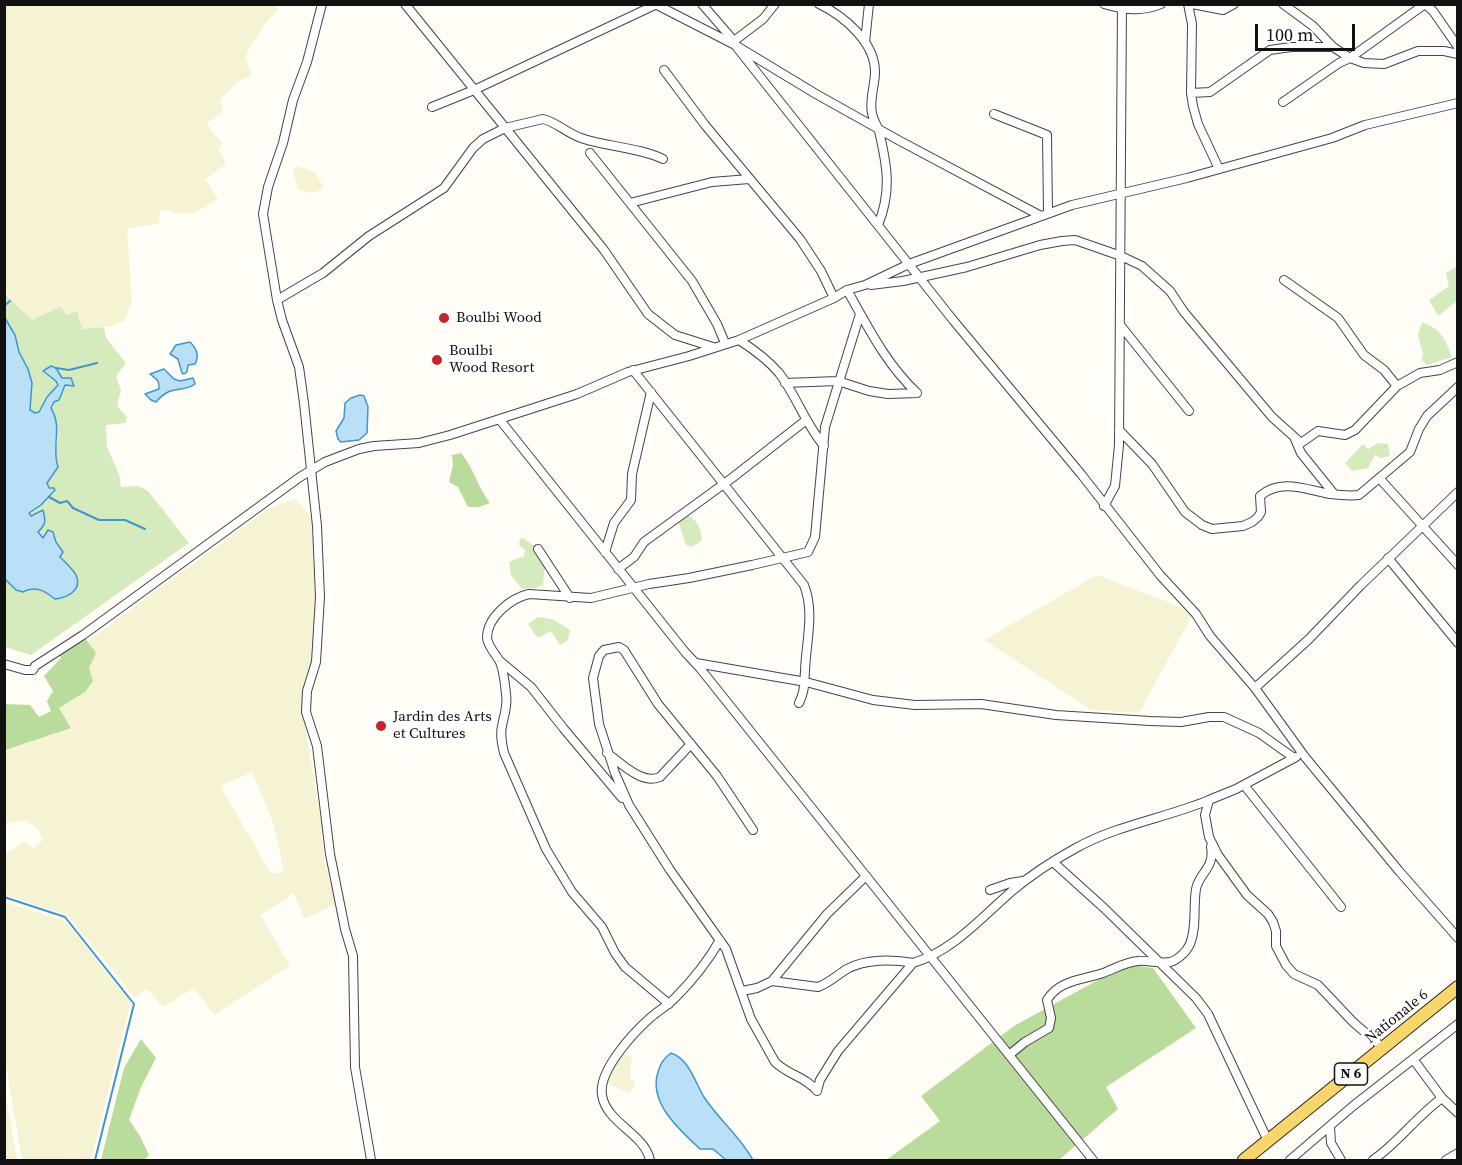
<!DOCTYPE html>
<style>
body{margin:0}
#map{position:relative;width:1462px;height:1165px;overflow:hidden;background:#fffdf5;font-family:"Source Serif 4",serif}
canvas{display:block}
.frame{position:absolute;inset:0;border:6px solid #111;pointer-events:none}
.scale{position:absolute;left:1255px;top:24px;width:100px;height:27px;box-sizing:border-box;border:3px solid #111;border-top:0;padding-left:8px;font-size:18px;line-height:21px;white-space:nowrap;color:#111;-webkit-text-stroke:4px #fff;paint-order:stroke}
</style>
<div id="map">
<canvas width="1462" height="1165"></canvas>
<div class="frame"></div>
<div class="scale">100 m</div>
</div>
<script>
const c = document.querySelector('canvas').getContext('2d');
c.lineJoin = 'round';
function fill(path, color) { c.fillStyle = color; c.fill(path, 'evenodd'); }
function strokePath(path, color, width, dash) { c.strokeStyle = color; c.lineWidth = width; c.lineCap = dash ? 'butt' : 'round'; c.setLineDash(dash || []); c.stroke(path); }
function drawText(font, color, halo, rows, align = 'center') {
  c.font = font + ' "Source Serif 4",serif'; c.lineWidth = 6; c.setLineDash([]); c.textBaseline = 'middle'; c.strokeStyle = halo; c.fillStyle = color; for (const [text, x, y, turn = 0] of rows) {
    c.save(); c.translate(x, y); c.rotate((+turn || 0) * Math.PI / 180); c.textAlign = isNaN(turn) ? turn : align; if (halo) c.strokeText(text, 0, 0); c.fillText(text, 0, 0); c.restore();
  }
}
const farmland = new Path2D(`
 M274 4 278 10 264 25 247 52 246 58 252 76 237 82 220 100 223 112 206 124 222 143 219 150 226 164 205 179 218 199 195 213H177L168 210 160 211 159 223 127 229 132 302 124 321 111 326 82 329 67 315H45L32 320 5 293 4 5Z
 M296 166 310 170 315 173 323 186 321 190 310 193 298 189 293 173Z
 M295 499 311 517 315 592 314 655 303 702 307 740 320 815 325 867 337 903 304 919 294 893 260 915 290 965 214 1015 194 988 163 1007 147 989 135 998 67 915 5 895 4 851 6 853 25 841 33 848 43 840 38 830 26 820 5 823V750L71 728 59 708 85 692 88 668 96 653 88 641 269 508ZM252 772 274 825 284 873H271L220 786Z
 M1097 575 1194 612 1139 713 1091 710 984 640Z
 M4 902 65 921 131 1003 91 1160H22L5 1060Z
 M624 1054 632 1058 630 1071 631 1079 635 1084 630 1094 607 1083 615 1063Z
 M5 1091 17 1160H5Z`);
const green = new Path2D(`
 M1457 266V301L1438 316 1429 300 1449 286 1446 273Z
 M4 293 32 320 60 307 67 315 77 311 82 329 104 327 106 338 126 363 116 376 121 390 117 406 127 417 125 423 106 425 107 447 119 474 121 487 138 486 148 491 189 543 31 655 5 647V579L16 590 23 592C35 585 45 591 55 599L77 577 60 556 63 551 56 541 53 532 43 538 37 532 43 510 31 517 29 513 41 505 55 491 49 488 46 483 58 467 55 453 58 439 51 408 54 402 59 400 65 385 74 386 57 372 56 381 58 385C52 395 44 400 39 412L35 413 30 410 32 383 28 369 19 352 15 335 5 318Z
 M1422 322C1443 331 1444 337 1452 357L1427 365 1421 359 1423 355 1418 335Z
 M1378 443 1388 444 1390 456 1380 458 1375 455 1368 468 1352 471 1345 463 1363 444 1368 449Z
 M687 515C698 520 701 529 702 540L692 547 686 545 678 520Z
 M523 538 534 546 545 566 543 585 536 588 522 589 511 575 509 562 524 556 525 550 519 545 520 539Z
 M541 617 554 620 570 630 568 640 560 645 551 631 538 638 528 624 536 618Z`);
const forest = new Path2D(`
 M461 453C474 468 478 488 490 503L479 507H468L458 487 449 482 453 465 452 455Z
 M83 635 96 653 89 668 93 681 85 692 59 708 71 728 5 750 4 704 30 705 39 717 51 711 47 701 53 691 44 676 61 658 58 652Z
 M1127 964 1153 968 1196 1028 1106 1087 1118 1109 1059 1160H886L940 1121 921 1096 1014 1026Z
 M141 1039 156 1058 141 1087 129 1120 140 1136 149 1155 144 1160H101L124 1068Z`);
const water = new Path2D(`
 M5 318 15 335 19 352 28 369 32 383 30 410 35 413 39 412 47 397 58 385 56 381 43 371 51 366 56 368 62 378H71L74 386 65 385 59 400 54 402 51 408C63 428 51 447 58 467L47 483 49 488H54L55 490 41 505 29 513 31 516 43 510C46 522 46 524 38 532L43 538 48 530 53 532 56 542 63 552 60 557C65 562 72 568 76 575 83 590 67 598 55 599 45 591 35 585 23 592L16 590 5 579Z
 M190 342C196 348 200 355 195 364L188 365 187 372 184 374 182 373 178 359 170 354 176 345Z
 M164 369 174 379 180 381 193 378 195 384C181 394 172 383 156 402L151 400 145 394 159 389C160 380 156 379 150 374Z
 M360 395 364 396 368 407 367 433 359 440 341 442 338 439 336 431 344 418 345 403 351 398Z
 M671 1053C689 1059 695 1082 704 1097 719 1120 739 1135 753 1160H726L713 1149H700C680 1130 648 1103 658 1072 661 1063 663 1059 671 1053Z`);
const stream = new Path2D(`
 M4 306 10 301
 M56 368 69 370 97 363
 M49 497 60 503 67 501 73 508 99 520H125L145 529
 M4 897 65 917 134 1004 95 1160`);
const minor = new Path2D(`
 M322 4 307 62 293 100 283 143 268 187 263 214 277 300 282 320 299 367 304 403 317 526 320 597 316 662 307 691 306 712 317 746 330 854 345 929 353 956 355 1067 371 1160
 M405 4 604 250 648 314 675 335 713 347
 M655 4 735 45 816 94 900 141 1041 216
 M702 4 734 41
 M775 4 763 19 734 41 735 45 953 320 1081 474 1160 575 1196 614 1210 636 1255 688 1305 757 1399 871 1458 938
 M819 4C844 16 875 42 875 72 875 85 869 101 872 113 873 120 877 125 879 131 887 165 892 191 878 225
 M1104 4C1124 10 1142 12 1161 4
 M1188 4 1192 24 1191 93 1193 106 1198 124 1219 169
 M1192 4 1223 10 1234 4
 M1283 4 1313 26 1333 47 1350 58 1364 63 1384 64 1418 51H1444L1458 54
 M1425 4 1433 11 1458 47
 M865 42 869 4
 M664 70 705 125 800 239 821 271 834 298
 M1191 93 1210 92 1270 50 1291 47H1333
 M1283 102 1339 63 1350 58 1425 4
 M432 107 474 90 655 5
 M994 114 1047 135 1048 213
 M590 153 692 281 717 324 725 343
 M630 203 712 182 749 179
 M1284 280 1338 318 1364 355 1384 370 1397 386
 M871 285 903 281 967 267 1040 245 1062 241 1075 240 1121 256 1142 266 1170 291 1184 312 1272 417 1301 443 1318 431 1345 435 1355 430 1397 386 1420 373 1440 370 1458 362
 M847 290C868 327 886 364 917 393
 M277 300 323 273 369 236 444 188 473 148 483 139 505 128 543 119C556 122 567 133 581 138 607 147 638 147 663 159
 M1121 326 1189 411
 M739 340C753 349 768 360 779 373 796 395 805 423 824 446
 M633 370 804 585C815 613 806 641 805 671 804 683 805 691 799 703
 M785 383 838 381 869 391 888 394 917 393
 M500 420 685 652 699 667 1093 1160
 M1119 430 1152 464 1185 512 1202 525 1212 529 1243 526 1252 522 1258 517 1261 512 1260 496C1281 478 1307 490 1330 494 1339 495 1350 496 1359 495L1410 452 1419 429 1427 416 1458 387
 M1295 439 1301 453 1334 494
 M1380 479 1458 565
 M1104 506 1115 486 1119 445 1122 4
 M538 549 570 598
 M605 552 614 523 631 500 632 474 651 392
 M1388 558 1458 643
 M618 569 634 557 644 542 732 478 805 421
 M500 661 531 687 564 729 622 798
 M696 663 806 682 873 700 915 705 981 704 1056 715 1150 721 1181 722 1209 717H1224L1259 733 1294 758
 M4 664 25 670H33L35 666 83 635 300 477 325 462 359 449 374 446 419 443 450 435 577 394 628 372 689 356 739 340 834 298 847 290 865 285 909 264 1072 205 1187 178 1332 138 1365 125 1458 103
 M1255 688 1309 639 1361 585 1458 492
 M607 753C621 763 642 785 660 777L691 744
 M1296 757 1236 789 1209 800 1205 815 1209 837 1218 855 1247 895 1268 914 1273 922 1276 931V946L1286 965 1294 974 1318 985 1353 1022 1383 1048
 M1244 785 1341 907
 M753 830 717 776 658 704 624 650 619 647 604 650 599 656 593 678 599 724 615 773 629 805 670 870 726 949 751 1019 775 1062C788 1075 806 1077 817 1091
 M1053 862 1104 908 1196 998 1208 1014 1268 1141
 M990 890 1010 883 1023 881
 M772 981 827 914 866 876
 M742 991 757 988 772 981 818 987C829 983 837 975 847 969 865 959 893 959 913 963
 M669 1004 625 967 615 953 602 927 572 892 546 849 504 753C502 744 500 735 502 726 504 715 508 706 506 694 505 684 504 672 500 662 496 654 488 647 487 638 487 617 511 598 529 594L591 598 649 584 689 578 752 565 808 552 815 537 825 427 860 314
 M1009 1055 1025 1042 1049 1028 1051 1018 1047 1000C1059 980 1082 980 1103 973 1114 969 1125 962 1138 961 1148 960 1160 964 1170 962 1178 960 1187 951 1190 944 1197 927 1193 907 1196 889 1199 873 1215 868 1211 847
 M1413 1059 1442 1098
 M817 1091 820 1080 838 1051 913 963C953 951 981 918 1012 891 1031 875 1054 860 1076 848 1117 825 1166 818 1209 800
 M1330 1127 1331 1143 1341 1160
 M650 1160C644 1133 606 1123 602 1095 598 1071 633 1033 650 1018 658 1011 667 1006 675 998 692 981 708 961 720 940
 M1290 1160 1353 1106 1458 1024
 M1373 1160C1398 1143 1417 1116 1442 1098L1458 1113
 M1446 1160 1458 1153`);
const primary = new Path2D(`
 M1244 1160 1458 987`);
const markers = [
 [444,318,6,"#c4262e"],
 [437,360,6,"#c4262e"],
 [381,726,6,"#c4262e"]
];
const shields = [
 [1351,1074,33]
];
const shieldNames = [
 ["N 6",1351,1074]
];
const poiNames = [
 ["Boulbi Wood",456,318],
 ["Boulbi",449,351],
 ["Wood Resort",449,368],
 ["Jardin des Arts",393,717],
 ["et Cultures",393,734]
];
const streetNames = [
 ["Nationale 6",1397,1017,-39]
];
fill(farmland, '#f6f3d4');
fill(green, '#d5ebbd');
fill(forest, '#b9dc9c');
fill(water, '#b9e0f7');
strokePath(water, '#3f96cf', 1.5);
strokePath(stream, '#3f96cf', 2);
strokePath(minor, '#444', 10);
strokePath(primary, '#222', 14);
strokePath(minor, '#fff', 8);
strokePath(primary, '#f9d66b', 12);
for (const [x, y, r, color] of markers) { const dot = new Path2D(); dot.arc(x, y, r, 0, 2 * Math.PI); c.fillStyle = color; c.fill(dot); strokePath(dot, '#fff', 2); }
for (const [x, y, w] of shields) { const box = new Path2D(); box.roundRect(x - w / 2, y - 11, w, 22, 4.5); c.fillStyle = '#fff'; c.fill(box); strokePath(box, '#111', 1.5); }
drawText('bold 14px', '#111', null, shieldNames);
drawText('15px', '#111', '#fff', poiNames, 'left');
drawText('15px', '#111', '#fff', streetNames);
</script>
